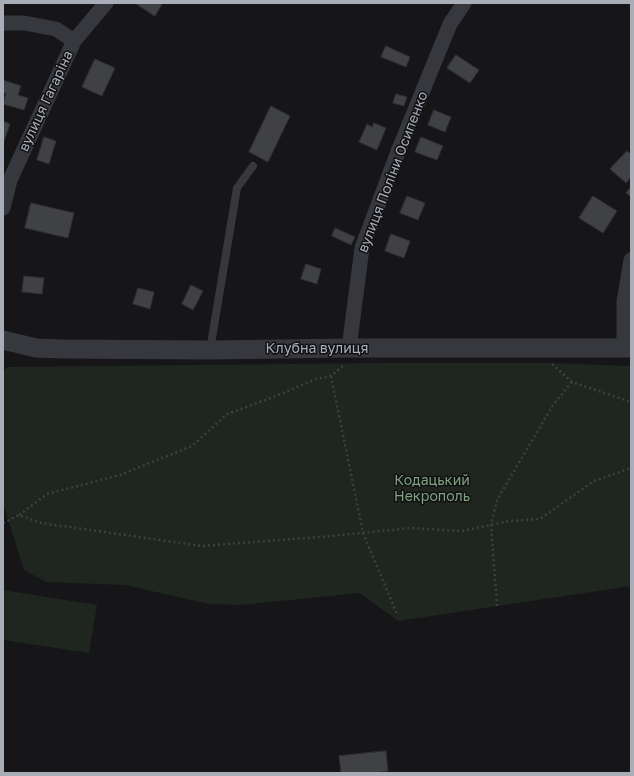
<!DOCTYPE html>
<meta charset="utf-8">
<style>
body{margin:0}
#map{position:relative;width:634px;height:776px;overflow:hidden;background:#161618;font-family:"Golos Text",sans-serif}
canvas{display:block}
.frame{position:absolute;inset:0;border:4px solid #a8adb8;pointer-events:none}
</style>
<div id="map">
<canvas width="634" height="776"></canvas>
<div class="frame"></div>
</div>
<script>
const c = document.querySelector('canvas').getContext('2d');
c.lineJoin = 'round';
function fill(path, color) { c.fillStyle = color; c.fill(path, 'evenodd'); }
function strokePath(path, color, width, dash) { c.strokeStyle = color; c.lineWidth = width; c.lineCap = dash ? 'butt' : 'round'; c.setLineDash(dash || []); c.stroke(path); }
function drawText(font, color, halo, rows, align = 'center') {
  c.font = font + ' "Golos Text",sans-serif'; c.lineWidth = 3; c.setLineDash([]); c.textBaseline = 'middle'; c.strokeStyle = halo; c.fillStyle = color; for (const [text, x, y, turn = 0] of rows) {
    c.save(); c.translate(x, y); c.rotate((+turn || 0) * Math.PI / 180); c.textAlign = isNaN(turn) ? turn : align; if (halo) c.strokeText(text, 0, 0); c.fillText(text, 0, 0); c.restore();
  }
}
const green = new Path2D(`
 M382 363H549L631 366V586L398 621 360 593 240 605 209 604 125 585 46 582 24 570 3 503V371L8 367Z
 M3 590 97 605 89 653 3 640Z`);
const building = new Path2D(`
 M135 3H160L162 4 155 16Z
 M386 46 410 57 406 67 381 57Z
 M456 55 479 70 470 83 447 68Z
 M95 59 115 68 102 96 82 87Z
 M3 80 21 86 18 95 28 98 24 110 3 104 6 93H3Z
 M396 94 407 97 404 106 393 103Z
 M271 106 290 116 268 162 249 152Z
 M434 110 451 117 445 132 428 125Z
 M3 121 10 124 4 141H3Z
 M374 123 386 128 377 150 359 142 367 124 372 127Z
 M44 137 56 141 49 164 37 160Z
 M421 137 443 146 437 160 415 152Z
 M627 151 631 154V177L626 183 610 169Z
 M631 187V197L626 193Z
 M407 196 425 203 418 220 400 213Z
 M593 196 617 211 603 233 579 218Z
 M31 203 74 213 68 238 25 228Z
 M335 228 355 237 351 245 332 236Z
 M391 234 410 241 404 258 385 251Z
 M306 264 321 269 317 284 301 279Z
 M24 276 44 278 42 294 22 292Z
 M191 285 203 291 193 310 182 304Z
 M138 288 154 292 150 309 133 304Z
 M386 751 388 771 371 773H341L339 756Z`);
const path = new Path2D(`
 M552 364 572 382 631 402
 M331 376 363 533 397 614
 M19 515 47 494 120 475 192 446 227 414 271 398 316 379 331 376 345 364
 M3 523 19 515 41 523 202 546 331 536 411 528 462 531 510 521 540 519 594 481 631 468
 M497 606 491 525 497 500 553 405 572 382`);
const service = new Path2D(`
 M210 350 237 188 253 166`);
const minor = new Path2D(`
 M3 23H24L56 29 74 41
 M3 208 10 180 74 41 106 3
 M349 348 362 248 399 149 450 24 464 3
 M624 348V302L631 260`);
const tertiary = new Path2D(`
 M3 340 36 348 63 349 210 350 349 348H631`);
const streetNames = [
 ["вулиця Гагаріна",46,101,-65],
 ["вулиця Поліни Осипенко",393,172,-69],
 ["Клубна вулиця",317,349]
];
const parkNames = [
 ["Кодацький",432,481],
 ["Некрополь",432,497]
];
fill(green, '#1e261f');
fill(building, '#404145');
strokePath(building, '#303034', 1);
strokePath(path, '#3d3f44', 2.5, [2, 3]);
strokePath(service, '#37383d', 8);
strokePath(minor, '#37383d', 15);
strokePath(tertiary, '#37383d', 19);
drawText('14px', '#a8adb8', '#111113', streetNames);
drawText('14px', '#7fa381', '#111113', parkNames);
</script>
